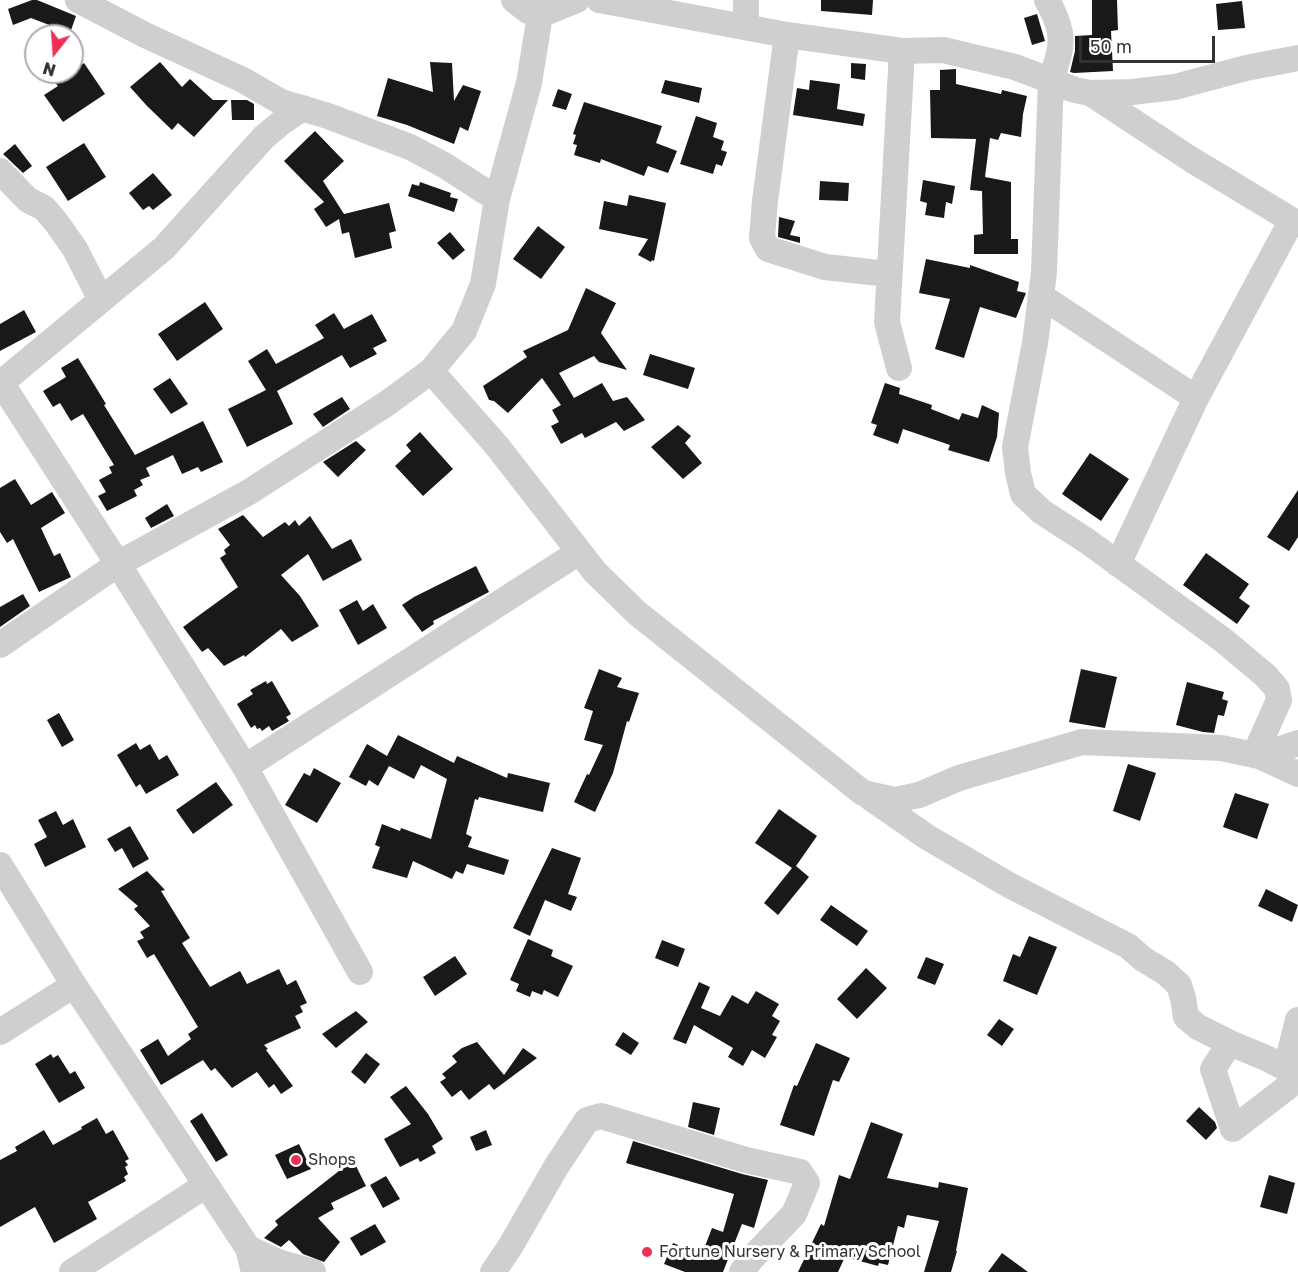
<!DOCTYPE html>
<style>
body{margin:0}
#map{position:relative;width:1298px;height:1272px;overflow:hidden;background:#fff;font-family:"Golos Text",sans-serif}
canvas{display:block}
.north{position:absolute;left:24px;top:24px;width:60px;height:60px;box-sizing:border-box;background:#fff;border:2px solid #adadad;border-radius:50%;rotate:197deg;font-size:16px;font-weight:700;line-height:24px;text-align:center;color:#323232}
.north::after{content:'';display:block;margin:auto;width:21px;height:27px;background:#ee3059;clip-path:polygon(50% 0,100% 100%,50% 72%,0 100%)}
.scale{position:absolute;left:1079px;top:36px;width:136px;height:27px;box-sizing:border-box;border:3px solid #323232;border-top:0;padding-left:8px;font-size:18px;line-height:21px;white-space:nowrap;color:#323232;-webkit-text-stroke:4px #fff;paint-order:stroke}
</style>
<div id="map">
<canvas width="1298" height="1272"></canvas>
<div class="north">N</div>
<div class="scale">50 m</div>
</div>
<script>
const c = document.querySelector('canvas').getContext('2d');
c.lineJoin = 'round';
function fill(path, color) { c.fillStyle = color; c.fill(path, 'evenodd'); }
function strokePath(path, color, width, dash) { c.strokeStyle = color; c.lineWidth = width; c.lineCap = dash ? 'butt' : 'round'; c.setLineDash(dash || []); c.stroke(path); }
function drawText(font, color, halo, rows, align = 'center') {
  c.font = font + ' "Golos Text",sans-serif'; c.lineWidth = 6; c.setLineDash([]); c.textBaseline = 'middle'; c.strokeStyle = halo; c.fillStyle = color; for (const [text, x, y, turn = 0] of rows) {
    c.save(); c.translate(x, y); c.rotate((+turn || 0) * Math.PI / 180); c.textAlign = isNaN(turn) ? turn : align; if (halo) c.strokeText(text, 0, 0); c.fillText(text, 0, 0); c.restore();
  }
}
const building = new Path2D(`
 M32 0H37L76 16 70 33 31 18 13 25 8 9Z
 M821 0H873L872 15 821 11Z
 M1092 0H1117L1118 30 1111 31 1113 71 1074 73 1070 72 1075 51V36L1092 35Z
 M1242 1 1245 28 1218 30 1216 4Z
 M1037 14 1045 41 1032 45 1024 18Z
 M160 62 182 87 190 79 213 100H228L194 137 178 123 172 130 147 106 130 87Z
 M430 62 452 63 454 101 463 85 481 91 468 131 460 127 454 144 407 125 377 116 388 78 433 92Z
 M84 63 105 94 63 122 44 95 58 86 55 83Z
 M851 63 866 64 865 80 851 78Z
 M956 69V84L1001 94 1002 90 1027 96 1023 114 1021 137 1001 133 998 140 990 138 985 177 1011 182V239H1018V254H974V235L983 234 982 191 970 190 976 139 931 138 930 90H940V70Z
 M665 80 702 88 699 103 661 93Z
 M810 80 840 84 837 109 865 114 863 126 793 115 797 88 809 90Z
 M558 89 572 94 566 110 552 106Z
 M231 100H247L254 104V120H232Z
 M584 102 662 126 656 143 677 151 668 173 648 166 644 176 601 159 600 163 574 155 577 145 573 144 576 135 573 134Z
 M696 116 717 123 713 137 724 141 721 150 727 152 722 166 716 164 713 174 680 164Z
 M315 131 344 161 323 181 344 214 389 203 396 231 389 233 392 248 355 258 349 232 342 234 339 219 326 227 314 209 324 202 284 161Z
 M84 143 106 177 68 201 46 167Z
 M15 144 32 166 23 173 3 154Z
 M153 173 172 195 153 210 149 206 143 210 129 193Z
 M923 180 955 186 952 204 946 202 944 218 925 215 927 203 920 201Z
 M820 181 849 183 848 201 819 200Z
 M420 182 451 193 450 197 458 199 454 212 408 196 412 184 419 186Z
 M629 195 666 203 654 261 652 260 651 262 638 255 648 239 599 229 604 201 627 206Z
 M779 217 795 221 790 235 800 237V243L778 237Z
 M538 226 565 247 541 279 513 259Z
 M450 232 465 250 453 260 437 243Z
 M926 259 970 268V265L1019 282 1017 291 1026 293 1016 318 980 307 964 358 935 349 950 299 919 293Z
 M586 288 616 303 601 333 627 370 599 362 594 356 559 373 574 398 602 383 613 401 627 397 645 420 624 431 616 422 585 438 582 433 561 444 551 426 559 422 552 410 561 405 542 378 508 413 494 401 489 400 483 386 527 357 523 351 568 330Z
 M205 302 223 329 177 361 158 334Z
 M24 310 36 332 0 351V324Z
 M334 313 344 329 372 314 387 341 373 348 377 354 350 368 342 355 277 391 293 424 247 447 228 409 266 390 248 361 267 349 276 364 324 338 315 325Z
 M650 354 695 368 688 389 643 375Z
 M78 358 106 404 104 405 135 455 203 421 223 462 201 472 198 467 182 474 173 455 146 468 150 476 140 480 143 485 134 490 137 496 107 511 98 496 106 492 99 480 112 473 109 467 114 465 83 414 71 421 60 403 53 407 43 391 66 377 61 368Z
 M170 378 188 404 171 414 153 389Z
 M885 383 900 388 899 394 932 405 931 409 959 420 962 413 978 418 982 405 999 413 997 437 989 462 948 450 950 445 903 429 898 444 873 435 877 425 871 423Z
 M342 397 350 409 323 427 313 414Z
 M678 425 691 436 685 443 702 463 683 479 651 447Z
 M420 432 453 469 423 496 395 466 411 451 406 445Z
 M356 441 366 450 338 477 323 462Z
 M1090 453 1129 479 1101 521 1062 494Z
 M15 479 31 505 52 492 65 513 41 528 54 556 60 553 71 577 39 592 13 539 7 543 0 532V488Z
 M1298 490V537L1289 551 1267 537Z
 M167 504 174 516 151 528 145 518Z
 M243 515 263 537 285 522 289 526 295 520 299 526 310 516 332 549 351 539 362 560 323 581 308 554 281 575 300 596 319 626 292 642 281 629 245 657 244 655 224 666 208 648 202 652 183 627 238 587 220 558 226 554 224 550 230 545 218 529Z
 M1206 553 1249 584 1239 598 1250 606 1237 624 1183 585Z
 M476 566 489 592 433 621 434 624 422 632 402 605 414 597Z
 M23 594 30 606 0 627V607Z
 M357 600 363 611 373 604 387 628 358 645 339 610Z
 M599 669 622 678 617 687 639 693 629 722 627 721 613 773 595 812 574 802 587 774 589 775 603 745 584 740 593 711 584 708Z
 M1081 669 1117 677 1105 728 1069 722Z
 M266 681 267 684 272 681 291 714 286 717 289 721 272 731 269 726 262 731 260 728 257 729 255 725 251 728 237 704 253 694 250 690Z
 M1187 682 1224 692 1222 699 1228 701 1224 716 1218 715 1214 733 1203 732 1176 725Z
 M59 713 74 740 62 747 47 720Z
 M398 735 454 763 457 756 507 778 508 773 550 783 543 812 479 797 478 800 475 799 466 834 472 837 468 847 509 860 504 875 467 864 463 874 456 871 452 879 413 861 407 878 372 868 380 847 375 845 382 824 400 831 401 828 431 839 447 779 421 765 414 779 389 766 378 786 369 780 366 786 349 777 367 744 387 756Z
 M136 743 140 750 150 744 159 760 167 755 179 775 146 794 140 784 136 787 117 755Z
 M1128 764 1156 773 1140 821 1113 811Z
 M314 768 341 783 317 823 285 805 304 773 310 776Z
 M216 782 233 805 193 834 176 810Z
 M1235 793 1269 804 1257 839 1223 827Z
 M779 809 817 836 796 866 809 877 778 915 764 903 792 868 755 843Z
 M56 811 63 825 73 819 86 847 45 867 34 844 47 837 38 820Z
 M130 826 149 859 133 868 122 848 115 852 107 839Z
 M552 848 581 858 568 894 577 897 571 911 545 900 530 936 513 928Z
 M147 871 165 890 161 891 190 938 182 943 210 987 240 971 247 984 279 969 287 985 296 980 307 1003 300 1006 303 1012 295 1016 301 1028 264 1045 268 1049 266 1050 293 1086 281 1094 274 1084 269 1088 257 1072 232 1088 215 1068 211 1071 203 1060 161 1085 140 1050 158 1039 168 1056 191 1039 188 1034 198 1027 154 954 147 958 137 941 144 938 140 932 150 926 134 909 138 906 118 889Z
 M1266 889 1298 905 1292 922 1258 906Z
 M831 905 868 931 857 946 820 920Z
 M1029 936 1057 947 1037 995 1003 981 1013 954 1020 957Z
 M528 939 553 950 551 956 573 966 558 997 544 990 542 995 532 991 530 997 516 991 519 984 510 980Z
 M662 940 685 949 678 967 655 958Z
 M455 956 467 974 435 996 423 977Z
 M926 957 944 964 935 985 917 978Z
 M866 968 887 988 857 1019 837 999Z
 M699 982 710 987 701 1008 720 1016 732 995 748 1004 756 991 779 1004 772 1016 780 1021 772 1035 777 1037 765 1058 752 1050 743 1066 728 1057 733 1048 694 1025 686 1044 673 1039Z
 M356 1011 368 1022 336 1048 322 1034Z
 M999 1019 1014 1029 1002 1046 987 1035Z
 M623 1032 639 1043 631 1055 615 1045Z
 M477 1042 504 1075 523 1048 537 1058 494 1090 489 1084 469 1100 461 1090 452 1097 440 1082 446 1078 442 1074 457 1062 452 1056 462 1048Z
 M816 1043 850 1058 839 1082 833 1080 814 1136 780 1125 794 1085 797 1086Z
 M366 1053 380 1064 365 1084 351 1072Z
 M51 1054 53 1058 58 1055 70 1074 75 1071 85 1088 59 1103 35 1064Z
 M406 1086 428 1114 443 1139 432 1146 436 1153 420 1162 418 1158 400 1167 384 1139 411 1124 390 1097Z
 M693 1102 720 1108 714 1135 688 1127Z
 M1199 1107 1215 1122 1217 1128 1206 1140 1186 1121Z
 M202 1113 228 1155 216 1162 190 1121Z
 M97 1118 106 1134 113 1130 129 1159 125 1161 128 1165 125 1167 128 1174 124 1177 126 1181 88 1202 97 1219 54 1243 35 1207 0 1227V1160L17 1151 15 1147 44 1130 53 1145 82 1129 81 1127Z
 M871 1122 903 1134 887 1178 938 1188 939 1182 968 1188 956 1251H957L951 1272H924L939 1221 907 1215 904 1228 898 1226 888 1265 879 1263 878 1266 845 1257 838 1272H798L821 1224 824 1226 839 1175 850 1179Z
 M486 1130 492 1145 476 1151 470 1137Z
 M633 1141 742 1174 768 1180 754 1228 742 1224 723 1272H685L664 1264 673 1243 702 1254 712 1228 723 1232 734 1194 626 1163Z
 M299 1144 311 1169 287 1179 275 1155Z
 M353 1160 366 1186 331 1203 334 1209 318 1218 340 1242 324 1262 303 1254 289 1240 281 1247 264 1238 278 1225 275 1221Z
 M1269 1175 1295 1183 1287 1214 1260 1207Z
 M386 1176 400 1199 383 1208 370 1185Z
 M375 1224 386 1242 361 1256 350 1238Z
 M1002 1253 1028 1272H988Z`);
const minor = new Path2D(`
 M78 0 145 35 243 80 281 102 328 116 410 147 444 165 497 199
 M514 0 528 11 540 15 577 0
 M599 0 787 35 902 51 943 50 1015 67 1075 90 1090 93 1132 92 1175 87 1246 68 1298 58
 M746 0V26
 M1047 0C1066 34 1063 45 1051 80L1044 272 1035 343 1015 447 1018 473 1023 494 1042 512 1087 541 1223 640 1266 676 1277 689 1279 700 1259 745V756L1298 774
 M787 35 765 201 762 238 768 249 825 267 888 274
 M1090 93 1192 160 1298 224
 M0 171 28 200 44 208 56 222 75 249 101 300
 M1041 296 1196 398
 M899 368 887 322 902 51
 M431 371 497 446 595 572 637 613 863 793 895 800 919 795 959 778 1082 742 1221 748 1259 756 1298 743
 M0 381 118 564 245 767 360 972
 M1 383 164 248 264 137 282 122 303 108
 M1118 564 1196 398 1292 220
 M0 645 118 564 249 492 386 404 431 371 464 331 483 284 497 199 529 83 540 15 546 0
 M245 767 579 552
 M871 798 927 837 1009 885 1128 946 1143 959 1166 973 1179 985 1183 998 1186 1017 1198 1027 1230 1043 1213 1069 1233 1129 1298 1079
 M0 865 74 985 248 1248 254 1272
 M1298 1020 1289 1056 1298 1071
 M0 1032 74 985
 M1230 1043 1266 1058 1298 1074
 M248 1248 278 1262 313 1272
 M72 1272 206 1185
 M493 1272 510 1247 556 1167 587 1120 601 1116 746 1160 800 1172 807 1183 794 1214 751 1259 742 1272`);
const markers = [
 [296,1160,6,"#ee3059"],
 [647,1252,6,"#ee3059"]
];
const poiNames = [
 ["Shops",308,1160],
 ["Fortune Nursery & Primary School",659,1252]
];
fill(building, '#191919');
strokePath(minor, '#cfcfcf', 26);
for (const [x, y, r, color] of markers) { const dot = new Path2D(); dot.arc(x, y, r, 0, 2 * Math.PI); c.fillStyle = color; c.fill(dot); strokePath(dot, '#fff', 2); }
drawText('16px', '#323232', '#fff', poiNames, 'left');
</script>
